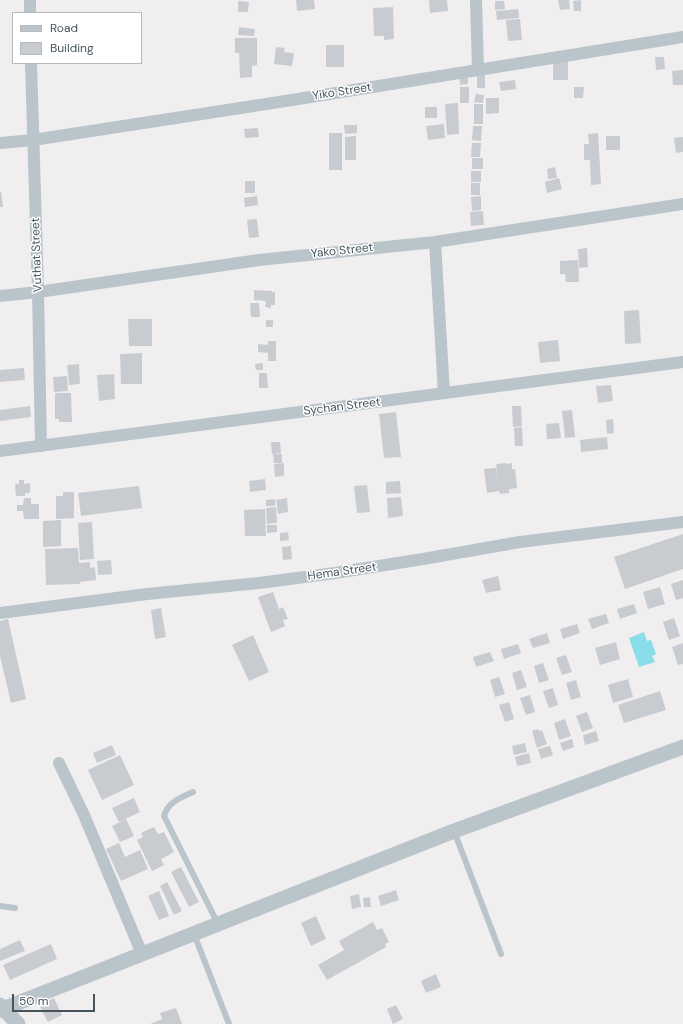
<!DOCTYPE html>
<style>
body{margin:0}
#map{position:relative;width:683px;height:1024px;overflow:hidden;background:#f1eeef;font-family:"DM Sans",sans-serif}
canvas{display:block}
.legend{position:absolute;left:12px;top:12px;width:130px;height:52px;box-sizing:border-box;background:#fff;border:1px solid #b5babe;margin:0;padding:5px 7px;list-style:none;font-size:12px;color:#47535c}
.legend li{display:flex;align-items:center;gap:8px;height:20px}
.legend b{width:20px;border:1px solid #b5babe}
.scale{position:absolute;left:12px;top:994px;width:83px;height:18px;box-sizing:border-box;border:2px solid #47535c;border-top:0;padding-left:5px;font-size:12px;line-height:14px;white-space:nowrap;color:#47535c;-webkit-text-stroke:3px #fff;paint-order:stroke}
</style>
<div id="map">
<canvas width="683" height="1024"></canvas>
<ul class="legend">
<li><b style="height:5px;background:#bac4cb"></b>Road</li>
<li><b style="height:11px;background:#c8ccd1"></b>Building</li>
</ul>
<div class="scale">50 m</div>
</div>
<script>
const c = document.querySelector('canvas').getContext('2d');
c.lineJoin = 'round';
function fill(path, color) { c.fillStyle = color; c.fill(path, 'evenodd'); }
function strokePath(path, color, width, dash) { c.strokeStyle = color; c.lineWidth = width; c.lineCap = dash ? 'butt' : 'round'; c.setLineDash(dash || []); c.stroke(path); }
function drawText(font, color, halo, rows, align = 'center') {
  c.font = font + ' "DM Sans",sans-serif'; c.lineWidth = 3; c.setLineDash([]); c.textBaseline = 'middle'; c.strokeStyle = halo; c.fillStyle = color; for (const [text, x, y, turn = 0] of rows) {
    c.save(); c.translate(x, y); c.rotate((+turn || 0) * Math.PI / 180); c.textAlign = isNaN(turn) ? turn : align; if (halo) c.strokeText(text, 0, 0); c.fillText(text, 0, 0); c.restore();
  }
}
const water = new Path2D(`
 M644 632 647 641 651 640 656 654 652 656 655 662 639 667 629 638Z`);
const building = new Path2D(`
 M296 0H314L315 9 297 11Z
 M429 0H447L448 11 430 13Z
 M558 0H569L570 9 560 10Z
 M581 0V11H574L573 1Z
 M238 1 249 2 248 12H238Z
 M495 1H504L505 9 495 10Z
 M393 7 394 39 384 40V36H374L373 8Z
 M518 9 519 18 497 20 496 11Z
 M520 19 522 40 508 41 506 20Z
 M239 27 255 29 254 36 238 35Z
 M235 38H257V65L252 66V77L240 78 239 53H235Z
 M326 45H344V67H326Z
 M276 47 285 48 284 52 294 53 292 66 274 64Z
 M655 57H664L665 69 656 70Z
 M553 61H568V80H553Z
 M683 70V85H673L672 71Z
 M477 71H485V88H477Z
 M468 72V84L460 85 459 73Z
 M515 80 516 89 501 91 499 82Z
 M460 87H469V103H460Z
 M574 87H584L583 98H574Z
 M476 94 484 95 483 103 474 102Z
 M486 98H499V113L486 114Z
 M458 103 459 134 447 135 445 104Z
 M474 104H483V124H474Z
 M425 107H437V118H425Z
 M444 124 445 138 428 140 426 126Z
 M344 125H357V133L345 134Z
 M473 126H482L481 141 472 140Z
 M258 128 259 137 245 138 244 129Z
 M329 133H342V170H329Z
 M598 133 601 184 591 185 590 160H584V144H589L588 134Z
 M356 136V160H345V137Z
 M606 136H620V150H606Z
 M683 137V152L676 153 674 138Z
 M472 143H481L480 157H471Z
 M472 158H483V169H472Z
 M555 167 557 178 548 179 547 169Z
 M471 171H481V182H471Z
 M559 178 562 189 547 193 545 182Z
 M245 181H255V193H245Z
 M471 183H480V195H471Z
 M0 192H1L3 207H0Z
 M257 196 258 205 245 207 244 198Z
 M481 196V210L472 211 471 197Z
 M483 211 484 225 471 226 470 212Z
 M257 219 259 237 249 238 247 220Z
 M587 248 588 267 579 268 578 249Z
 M578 260 579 282H566L565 274H560V261Z
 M254 290 272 291V292H275V305H271V308L265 307 266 301 254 300Z
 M250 303H259L260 317H251Z
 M639 310 641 343 625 344 624 311Z
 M128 319H152V346H129Z
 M266 320H273V327H266Z
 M558 340 560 361 540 363 538 342Z
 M268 341H276V361H268V353L258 352V344L268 345Z
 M142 353V384H121L120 354Z
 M263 363V370H256L255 364Z
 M79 364 80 384 69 385 67 365Z
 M24 368 25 380 0 382V370Z
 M259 373H267L268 388H259Z
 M114 374 115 399 99 401 97 375Z
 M67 376 68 391 54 392 53 377Z
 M611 385 613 401 598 403 596 386Z
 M55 393H71L72 422H59V419H55Z
 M30 406 31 417 0 421V410Z
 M512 406H521L522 426 513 427Z
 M572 410 575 437 565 438 562 411Z
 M396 412 401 457 384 458 379 414Z
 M613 419 614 433 607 434 606 420Z
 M559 423 561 438 547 439 546 424Z
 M522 427 523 446H515L514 428Z
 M607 437 608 449 581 452 580 440Z
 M271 442H280L281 453 272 454Z
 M273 454H282V463H274Z
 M284 463V476L275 477 274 464Z
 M506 463V464L512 463V469H515L517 488 509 489V493L500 494 499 491 487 493 484 469 496 468 499 489 496 464Z
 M265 479 266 490 250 492 249 481Z
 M19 480H24V484L30 483V493H25V496H16L15 484H19Z
 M400 481 401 493 386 494V482Z
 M367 485 370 512 357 513 354 486Z
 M139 486 142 508 81 516 78 493Z
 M63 492H74V518L56 519V496H63Z
 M401 497 403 516 388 518 387 498Z
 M24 498H31V504H39V519H24L23 511H17V505H23Z
 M287 498 288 512 278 514 276 500Z
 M275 499V506H266V500Z
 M276 507 277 523 267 524 266 508Z
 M265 509 266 536H245L244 510Z
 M61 520V546L43 547V521Z
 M92 522 94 559 80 560 78 523Z
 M267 525H277V532L267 533Z
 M288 532 289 540 280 541V533Z
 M683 534V569L625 589 614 557Z
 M291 546 292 559 283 560 282 547Z
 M78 548 79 563 90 562V568L95 567 96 580 80 582 79 568 80 584 46 585 45 549Z
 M111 560 112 574 98 575 97 561Z
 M498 576 501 590 486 593 482 580Z
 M683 580V598L676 600 671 584Z
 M660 587 665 604 648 609 643 592Z
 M273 592 279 609 283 607 288 619 283 620 285 626 271 632 258 597Z
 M634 604 637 613 620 619 617 609Z
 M161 608 166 637 155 639 151 610Z
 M606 614 609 623 592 629 588 619Z
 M674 618 680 636 669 640 663 622Z
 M8 619 26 699 11 703 0 656V621Z
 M577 624 580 633 563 639 560 629Z
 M547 633 550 643 533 648 529 639Z
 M253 635 269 672 249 681 232 645Z
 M616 642 620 659 600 665 595 648Z
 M683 643V664L678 665 672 647Z
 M518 644 521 653 504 659 501 649Z
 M490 652 494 661 476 667 473 657Z
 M566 655 572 672 562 675 556 658Z
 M543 663 549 680 539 683 534 666Z
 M521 670 527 687 517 690 512 673Z
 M499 677 505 694 495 697 490 680Z
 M628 679 633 697 613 703 608 685Z
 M576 680 581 697 571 700 566 683Z
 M553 688 558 705 549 708 543 691Z
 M660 691 666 710 624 723 618 705Z
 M530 695 535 712 526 715 520 698Z
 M509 702 514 719 505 722 499 705Z
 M587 712 593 728 582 732 576 716Z
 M565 719 571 736 559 740 554 723Z
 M538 729 539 731 542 730 547 744 537 748 532 731Z
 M596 731 599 741 585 745 583 735Z
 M572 739 574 747 563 751 560 743Z
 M525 743 527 752 514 755 512 746Z
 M112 745 116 755 97 763 93 753Z
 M550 746 553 755 541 759 538 749Z
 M529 753 531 763 517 766 515 757Z
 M120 755 134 785 102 800 88 770Z
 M134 798 140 812 119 822 112 808Z
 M126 819 134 836 120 842 112 826Z
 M154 827 158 834 164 832 174 852 161 859 164 865 152 871 137 840 143 837 141 833Z
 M119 843 125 857 140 850 148 869 121 881 106 849Z
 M181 867 199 902 189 907 171 872Z
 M167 882 182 911 174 915 160 886Z
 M396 890 399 900 381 906 378 896Z
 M159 891 169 916 159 920 148 896Z
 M359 894 361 907 352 909 350 896Z
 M370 897 371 907H364L363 898Z
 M316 916 326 939 311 946 301 923Z
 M373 922 377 930 382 928 389 942 385 944 386 947 327 980 318 965 344 950 339 941Z
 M20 940 25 951 0 961V949Z
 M51 944 57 959 10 980 3 965Z
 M436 974 441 987 426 993 421 981Z
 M54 998 62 1015 48 1022 39 1005Z
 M396 1005 403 1019 393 1024 387 1009Z
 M176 1008 182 1024H150L162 1019 160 1013Z`);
const service = new Path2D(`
 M193 792C180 798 168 802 164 816L218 924
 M454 831 501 954
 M0 906 15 908
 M194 934 229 1024`);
const minor = new Path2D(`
 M30 0V13
 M476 0 478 70
 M31 63 38 292 41 446
 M0 143 33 140 292 100 683 37
 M435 242 444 393
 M0 296 38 292 259 260 435 242 683 204
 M0 451 683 362
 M0 613 147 594 259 583 335 573 423 559 520 542 683 522
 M59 763 84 815 142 954`);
const tertiary = new Path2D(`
 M0 1005 18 1024
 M0 1010 454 831 683 747`);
const streetNames = [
 ["Yiko Street",342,92,-9],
 ["Yako Street",342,251,-6],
 ["Vuthat Street",37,255,-92],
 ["Sychan Street",342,407,-7],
 ["Hema Street",342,572,-8]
];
fill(water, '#8addeb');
fill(building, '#c8ccd1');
strokePath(service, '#bac4cb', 6);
strokePath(minor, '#bac4cb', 12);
strokePath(tertiary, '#bac4cb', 15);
drawText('12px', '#47535c', '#fff', streetNames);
</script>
